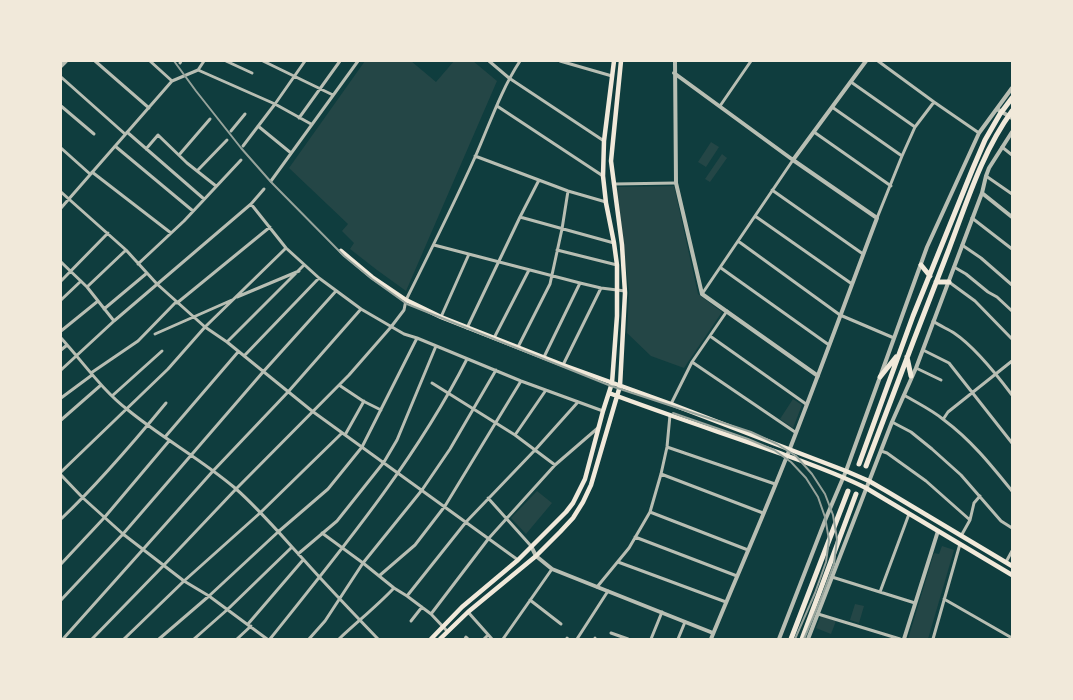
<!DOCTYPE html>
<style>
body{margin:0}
#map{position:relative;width:1073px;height:700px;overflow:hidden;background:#0f3d3e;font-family:Roboto,sans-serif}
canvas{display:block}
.frame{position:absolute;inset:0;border:62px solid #f1e9da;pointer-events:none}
</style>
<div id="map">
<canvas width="1073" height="700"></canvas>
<div class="frame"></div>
</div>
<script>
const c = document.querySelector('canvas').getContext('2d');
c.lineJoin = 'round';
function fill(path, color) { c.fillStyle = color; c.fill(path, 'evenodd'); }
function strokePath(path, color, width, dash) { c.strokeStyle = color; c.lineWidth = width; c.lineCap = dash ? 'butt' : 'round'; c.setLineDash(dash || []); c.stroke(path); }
const green = new Path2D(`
 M365 61H411L436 82 454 61H473L497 81 406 291 377 270 350 249 354 243 342 231 348 224 289 168Z
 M711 142 719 147 706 167 698 162Z
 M722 154 727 158 710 182 705 179Z
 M674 186 698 294 722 312 684 368 651 356 627 333 629 292 617 187Z
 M793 399 802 405 793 428 780 419Z
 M537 491 552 503 526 534 511 518Z
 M942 546 954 550 928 639H908L934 553 939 554Z
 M855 604 864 606 859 623 850 620Z
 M821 616 836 621 831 634 816 628Z`);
const minor = new Path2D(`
 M95 61 149 108
 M150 61 172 81 198 70 204 61
 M226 61 252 73
 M263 61 333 95
 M489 61 509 78 604 141
 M560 61 612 76
 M878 61 934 102 979 133
 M180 63 181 61
 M198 70 275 104 311 124
 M61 77 125 134
 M851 82 915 127
 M61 106 94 134
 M497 106 603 176
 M720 106 751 61
 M832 107 902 156
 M299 118 340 61
 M258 126 291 153
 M231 131 245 114
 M127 132 204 199
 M814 132 891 186
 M115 146 193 211
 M243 146 275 104 305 61
 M1002 147 1012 155
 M61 148 90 174
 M146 149 158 135 187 163 216 186
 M179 155 210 119
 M475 156 568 191 606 202
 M197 171 227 140
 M92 172 171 233
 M986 176 1012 194
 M271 181 358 61
 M614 184 676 183
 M772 190 863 254
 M61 192 126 250 157 284 205 327 227 342 312 411 518 560
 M251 204 286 248 319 278 361 309 404 334 417 338 521 381 603 411
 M61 208 172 81
 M755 216 852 284
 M520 217 614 243
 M877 218 902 156 915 127 934 102
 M972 218 1012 249
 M738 241 840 315 894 338
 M434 245 580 283 601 288 625 291
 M962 245 981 258 1012 285
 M557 250 617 265
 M61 262 87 287 114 321
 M138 264 184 221 241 160
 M954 267 966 274 988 292 997 297 1012 311
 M721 268 829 345
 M61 281 108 233
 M949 282 975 301 1012 339
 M87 287 126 250
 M702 294 793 160
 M237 297 299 271
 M61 300 81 281
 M177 303 270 227
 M104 309 147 273
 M441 317 469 254
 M933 321C940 326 948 329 954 333 975 347 997 375 1012 395
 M467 328 520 217 539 180
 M61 331 98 301
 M155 334 232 300
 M710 336 806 404
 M61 338C83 362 102 390 128 410 162 438 201 459 235 488 259 509 281 535 303 559 327 586 353 613 378 639
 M494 338 529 270
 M227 342 304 265
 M518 347 550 284 562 229 568 191
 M61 350 67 345
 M923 350 949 363 1012 443
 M244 356 319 278
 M544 357 580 283
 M692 362 795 432
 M563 365 601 288
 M916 368 941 380
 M61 370 114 321 251 204 264 189
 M91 373 138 341 176 302
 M432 383 515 435 555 465
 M339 385 363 401 381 410
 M904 395C917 403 932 410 944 420 971 440 991 465 1012 491
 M112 396 162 351
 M61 398 92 375
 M671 404 692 362 727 311
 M944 418 948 412 1012 361
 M61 420 101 385
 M892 422 911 432 932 449 961 475 1001 521 1012 528
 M345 435 364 401
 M515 435 546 390
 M165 437 238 352
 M667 447 775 484
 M881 451 887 453 926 481 970 520
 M61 472 168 369 205 327 286 248
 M661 474 763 513
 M61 475 83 498 123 534 184 581 209 596 267 639
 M488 498 531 546
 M650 512 748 550
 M61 519C99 483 133 443 166 403
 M322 533 363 563 394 588 407 596 431 614 447 631
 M961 536 970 520 974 503 980 496
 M635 537 737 576
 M298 554 337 521 384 462 397 440 436 346
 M618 562 726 602
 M1006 562 1012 551
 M61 564 104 518 169 441
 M379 576 415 545 445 506 521 381
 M832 577 915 603
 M597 587 629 548 650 512 661 474 667 447 670 415
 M880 592 909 514
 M407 596 466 522 535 450 578 402
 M944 599 1012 638
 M61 600 123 534 263 372 336 291
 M530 600 561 624
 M468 612 492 639
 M431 614 489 538 555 465 599 427
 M818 614 900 639
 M411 621 422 607
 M248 624 303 560
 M611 633 628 639
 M567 638 568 639
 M63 639 213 471 288 392 361 309
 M92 639 164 565 236 489 349 375 391 327 404 310 406 300C430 252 454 204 476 155 490 123 501 90 520 61
 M124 639 184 581 260 513 342 433
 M159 639 209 596 278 532 328 489 362 447 417 338
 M194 639 228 609 292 547
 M237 639 251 626
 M270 639C342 549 415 461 467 359
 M309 639 325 621 363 563 422 490 450 449 496 370
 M339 639C357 622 377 606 394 588
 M465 639 466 637 468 639
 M484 639 488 635
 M503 639 552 569
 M577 639 608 591
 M595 639V638
 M651 639 662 612
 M678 639 685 622
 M933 639 960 544`);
const tertiary = new Path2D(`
 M675 61 676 183 702 294 818 376
 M61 66 66 61
 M674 73 793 160 877 218C847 297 818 377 787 456 763 517 736 578 711 639
 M997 109 1012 118
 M793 160 866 61
 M982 193 1012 217
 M531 546 536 556 552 569 713 633
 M779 639 826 518 846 471 927 247 979 133 1012 88
 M808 639 892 422 916 368 982 193 986 176 989 168 1012 132
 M904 639 938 531`);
const secondary = new Path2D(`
 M341 251 372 277 406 300 441 317 563 365 671 404 846 471 869 481 888 492 1012 566
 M609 393C667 415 726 434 785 455 813 465 840 475 866 488L1012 575
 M431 639 462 607 518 560 566 512 573 503 585 479 603 411 612 383 617 316V265L614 243 606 203 603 176 604 141 614 61
 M440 639 468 612 536 556 560 532 573 518 583 502 591 485 620 386 625 293 622 245 611 161 621 61`);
const primary = new Path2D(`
 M921 265 930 276
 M936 282H949
 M907 357 911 376
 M880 377 896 357
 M859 464 913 316 973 168 985 140 1000 114 1012 98
 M866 466C893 394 921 321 949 249 967 202 982 152 1012 111
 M791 639 848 491
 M802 639 856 494`);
const rail = new Path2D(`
 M174 61 196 91 241 148 271 182 344 256 372 279 407 304 611 386 751 432 777 444 796 456 812 474 825 494 833 515 837 539 834 564 822 596 804 639
 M673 413 748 439 774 450 791 462 806 478 818 497 825 517 829 540 826 562 815 593 795 639`);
fill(green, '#244646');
strokePath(minor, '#b8beb3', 3);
strokePath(tertiary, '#b8beb3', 4);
strokePath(secondary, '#f1e9da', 4.5);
strokePath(primary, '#f1e9da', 5);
strokePath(rail, '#97a49c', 2);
</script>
